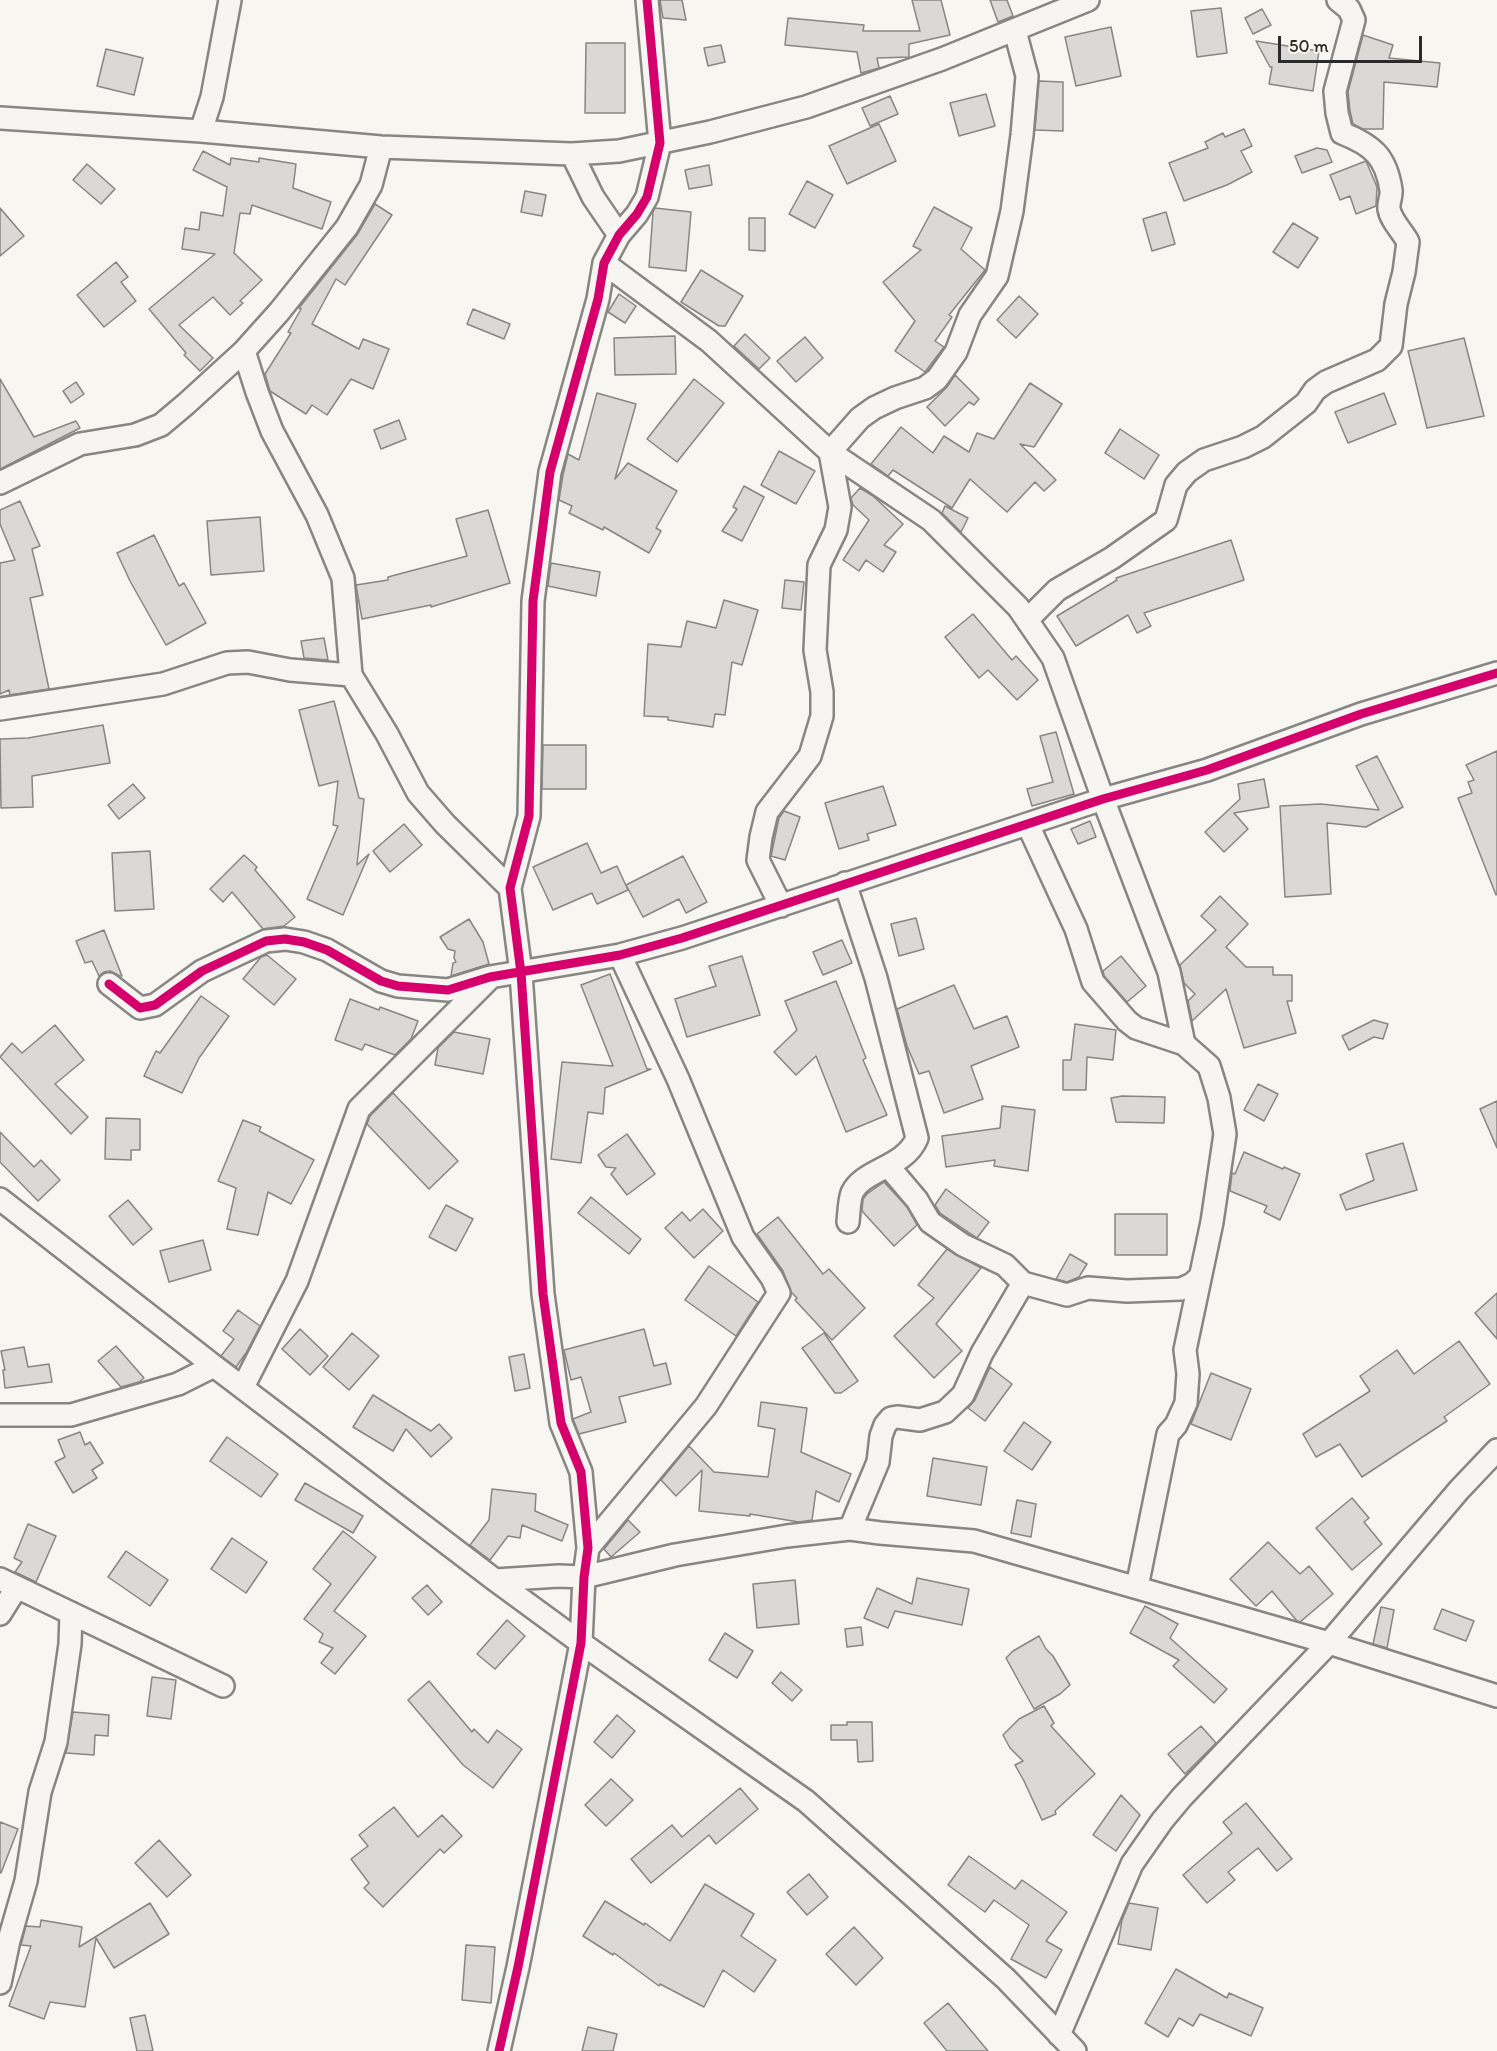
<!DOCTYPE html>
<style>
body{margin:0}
#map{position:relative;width:1497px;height:2051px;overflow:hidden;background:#f8f6f0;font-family:Itim,sans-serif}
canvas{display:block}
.scale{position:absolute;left:1278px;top:36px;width:144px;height:27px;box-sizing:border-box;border:3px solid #2b2b2b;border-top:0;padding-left:8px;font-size:18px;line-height:21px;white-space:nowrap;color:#2b2b2b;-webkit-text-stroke:4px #fbf7ec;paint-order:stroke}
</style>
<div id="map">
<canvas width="1497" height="2051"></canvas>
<div class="scale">50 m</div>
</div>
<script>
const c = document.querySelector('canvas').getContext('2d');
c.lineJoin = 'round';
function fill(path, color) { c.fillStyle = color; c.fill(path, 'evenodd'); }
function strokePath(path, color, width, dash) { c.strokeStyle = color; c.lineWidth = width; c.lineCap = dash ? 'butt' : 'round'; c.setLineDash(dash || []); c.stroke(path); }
const building = new Path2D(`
 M660 0H682L686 20 663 18Z
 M912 0H941L950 35 909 44V57L877 58 879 68 872 70 861 73 857 52 785 45 788 18 864 25 863 31H920Z
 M990 0H1007L1013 16 998 22Z
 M1221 8 1227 53 1197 57 1191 11Z
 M1262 9 1271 25 1253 34 1245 18Z
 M1111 27 1121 76 1076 86 1065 37Z
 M1363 35 1393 45 1389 58 1440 63 1437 87 1384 82 1383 129H1363L1353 124 1350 111 1348 92Z
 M1256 41 1319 51 1313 91 1269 84 1272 67H1270Z
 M586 43H625V113H585Z
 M721 45 725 62 708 66 704 48Z
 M106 49 143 58 134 95 97 86Z
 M1039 81 1063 82V131L1035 130Z
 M986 94 995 126 959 136 950 103Z
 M890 96 898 114 870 126 862 108Z
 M879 124 896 161 847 184 829 146Z
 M1244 129 1252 146 1241 151 1252 172 1227 185 1184 201 1169 163 1208 148 1205 142 1223 133 1225 137Z
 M1317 148 1327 150 1332 162 1302 173 1295 156Z
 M203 151 230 165 231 158 259 162V158L296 164 293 188 331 202 322 229 252 205 250 214 240 213 234 253 262 280 240 301 243 303 230 315 213 297 179 325 213 358 200 371 184 355 186 353 149 309 215 254 182 249 185 228 199 230 201 212 223 216 227 187 193 170Z
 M1366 161 1377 187 1376 206 1356 214 1350 196 1340 200 1330 175Z
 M87 164 115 189 101 204 73 180Z
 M709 165 712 185 689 189 685 170Z
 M807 181 833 195 815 228 789 214Z
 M525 191 546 195 542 216 521 212Z
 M375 204 392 215 345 285 336 279 312 324 359 349 363 339 389 349 373 389 351 379 327 415 312 405 306 414 270 391 265 374 291 333 288 332 301 309 299 308 357 235Z
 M934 207 972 228 961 249 985 270 949 315 952 317 935 341 944 347 925 372 895 351 915 321 883 282 921 250 913 246Z
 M0 208 24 236 0 256Z
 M655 208 691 212 686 271 649 267 653 212Z
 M1166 212 1175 244 1152 251 1143 219Z
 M749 218H765V251L749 250Z
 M1293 223 1318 238 1298 268 1273 252Z
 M116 262 128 277 121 282 136 301 104 327 77 295Z
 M701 270 743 296 725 326H719L681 302Z
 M619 294 636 306 625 323 608 312Z
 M1019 296 1038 314 1016 338 997 320Z
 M473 309 510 324 504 339 467 324Z
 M745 334 770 358 759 369 734 346Z
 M675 336 676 374 615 375 614 338Z
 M805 337 823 358 796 382 777 361Z
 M1464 338 1484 416 1427 428 1408 351Z
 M955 375 979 399 974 405 969 402 945 426 927 407 947 387Z
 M0 379 34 437 76 421 80 428 0 469Z
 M694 379 724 403 677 462 647 439Z
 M76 382 84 394 71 403 63 391Z
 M1030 383 1062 404 1034 447 1020 444 1056 480 1044 491 1035 482 1007 512 970 479 952 508 893 470 888 476 871 464 901 427 933 453 944 436 969 452 977 433 994 439Z
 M597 393 636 404 615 479 628 463 677 491 656 528 661 531 649 553 604 527 603 530 569 513 572 506 559 500 563 475 568 454 579 460Z
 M1384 393 1396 424 1348 443 1335 412Z
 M399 420 406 439 381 449 374 430Z
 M1120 429 1159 455 1144 479 1105 453Z
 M779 451 815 471 796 504 761 485Z
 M744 486 764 497 742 541 722 531 737 509 733 507Z
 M860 488 873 496 903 524 884 545 896 552 883 572 866 560 859 571 843 560 869 520 853 505 851 498Z
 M20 501 40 546 32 549 43 595 30 598 49 689 10 695 9 690 0 694V563L15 560 0 524V510Z
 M945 506 968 518 961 532 942 513Z
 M488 510 510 583 431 607V605L362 619 356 585 388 580V577L467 556 456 519Z
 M260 517 264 571 211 575 207 521Z
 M154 535 179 586 184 583 206 623 166 645 130 581 117 553Z
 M1231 540 1244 580 1144 613 1151 626 1137 633 1128 615 1076 646 1057 616 1117 580 1116 578Z
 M551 563 600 572 596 596 548 586Z
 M785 580 804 582 801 610 782 608Z
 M724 600 758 610 742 665 732 662 725 715 715 714 713 727 668 720V717L644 716 648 644 681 647 687 621 716 628Z
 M973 614 1012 660 1016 656 1038 680 1017 700 988 670 979 678 945 637Z
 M324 638 328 660 304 658 301 641Z
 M334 701 359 798 364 799 357 865 369 854 343 915 307 899 338 826 333 825 338 781 319 786 299 710Z
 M103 725 110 763 32 776 33 807 1 808 0 739 28 738Z
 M1056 732 1074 794 1032 806 1027 789 1053 782 1040 736Z
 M543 745H586V789H542Z
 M1497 751V894L1496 895 1458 798 1472 793 1468 782 1474 780 1466 765Z
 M1377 756 1403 807 1366 827 1327 823 1331 894 1285 897 1280 806 1321 804 1379 810 1356 766Z
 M1264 779 1269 807 1234 813 1248 829 1224 852 1205 832 1240 799 1238 784Z
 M133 784 145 798 119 819 108 805Z
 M883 786 896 825 867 834 869 840 839 849 825 803Z
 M784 811 800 817 785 860 771 856 779 818Z
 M1090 821 1096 837 1078 844 1071 829Z
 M404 824 422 845 390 872 373 851Z
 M587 843 601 873 617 866 628 890 597 904 592 893 553 910 533 867Z
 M150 851 154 909 115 911 112 853Z
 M244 855 257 867 255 870 295 917 284 926 263 929 232 892 223 902 210 889Z
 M683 856 707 902 686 913 679 899 643 917 626 885Z
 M1220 896 1248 924 1226 947 1246 967H1273V975H1292V1001H1287L1296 1033 1244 1048 1226 989 1192 1021 1188 1001 1195 994 1184 983 1180 965 1216 930 1201 916Z
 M916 918 924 949 899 956 891 924Z
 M469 919 483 942 489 964 451 976 453 963 456 962 454 958 455 951 448 949 440 937Z
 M104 930 122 976H120L110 971 104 972 99 976 92 961 85 963 76 941Z
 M842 940 852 963 823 975 813 952Z
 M267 955 296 979 274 1005 243 979 261 957Z
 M742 956 760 1015 687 1037 675 999 716 986 709 966Z
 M1121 956 1146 986 1127 1002 1104 976 1103 971Z
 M610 974 647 1069H651L605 1088 603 1114 588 1112 581 1163 551 1159 562 1062 613 1066 581 985Z
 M836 981 866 1058 863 1060 887 1115 846 1132 816 1056 796 1075 774 1052 797 1030 785 1001Z
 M954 985 974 1029 1007 1016 1019 1047 971 1066 983 1099 944 1113 929 1071 919 1074 907 1046 897 1009Z
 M201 996 229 1016 199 1058 182 1093 144 1076 156 1051 160 1053Z
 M350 999 379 1010 380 1007 418 1021 411 1039 395 1055 365 1044 362 1050 335 1040Z
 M1374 1020 1388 1024 1383 1039 1374 1037 1349 1050 1342 1036Z
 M1075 1024 1116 1030 1113 1060 1087 1057 1086 1090H1063V1060H1071Z
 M55 1025 84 1060 55 1084 88 1117 71 1134 0 1057 12 1043 22 1053Z
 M454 1032 490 1039 483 1074 435 1065 438 1048Z
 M1258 1084 1278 1094 1264 1121 1244 1110Z
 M393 1093 458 1161 429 1189 367 1124 370 1116Z
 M1122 1096 1165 1097 1164 1123 1116 1122 1111 1098Z
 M1497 1101V1148L1480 1109Z
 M1002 1106 1035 1110 1028 1171 994 1166 995 1160 946 1167 942 1136 1000 1128Z
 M106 1118 140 1119V1150H131V1160L105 1159Z
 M243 1120 261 1127 259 1131 314 1160 291 1204 268 1192 258 1235 227 1229 236 1188 218 1181Z
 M0 1132 34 1167 41 1160 60 1180 38 1201 0 1162Z
 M627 1134 655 1174 627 1195 611 1174 616 1168 606 1167 598 1155Z
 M1403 1143 1417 1190 1346 1210 1340 1195 1374 1180 1366 1154Z
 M1244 1152 1283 1169 1284 1167 1300 1174 1280 1220 1264 1212 1267 1206 1230 1191 1232 1173 1235 1174Z
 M884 1182 907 1207 917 1225 894 1246 862 1211 863 1199 867 1194Z
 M946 1189 989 1222 977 1238 940 1213 935 1205Z
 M591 1197 641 1239 629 1254 578 1213Z
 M128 1200 152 1229 133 1245 109 1216Z
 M446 1205 473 1219 456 1251 429 1237Z
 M703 1209 723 1231 694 1258 665 1228 682 1212 690 1221Z
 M1115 1214H1167V1255H1115Z
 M778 1217 823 1274 829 1269 865 1308 832 1340 795 1300 797 1298 791 1292 783 1271 757 1234Z
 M203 1240 211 1270 169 1282 160 1251Z
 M947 1249 981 1268 936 1324 962 1351 934 1378 894 1336 934 1298 918 1285Z
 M1070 1254 1087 1264 1079 1277 1067 1282 1056 1279Z
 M709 1266 758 1302 736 1336 685 1300Z
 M1497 1293V1339L1475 1313Z
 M238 1310 260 1326 246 1353 236 1367 221 1356 234 1339 223 1331Z
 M300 1329 328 1356 310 1375 282 1349Z
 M644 1329 654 1366 666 1363 671 1384 619 1397 626 1422 579 1434 573 1419 591 1412 581 1377 571 1380 564 1350Z
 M352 1333 379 1356 349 1390 323 1367Z
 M824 1333 858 1381 841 1393H835L802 1348Z
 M1459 1341 1490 1384 1444 1417 1447 1421 1362 1477 1340 1444 1316 1457 1303 1434 1370 1391 1360 1376 1397 1350 1414 1374Z
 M116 1346 144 1378 139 1382 121 1387 98 1361Z
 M24 1347 28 1367 49 1364 52 1382 5 1388 3 1370H5L1 1351Z
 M524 1354 530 1388 515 1391 509 1357Z
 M990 1367 1012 1384 985 1421 968 1408 975 1400Z
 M1211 1373 1251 1389 1231 1440 1191 1424Z
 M373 1395 431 1431 439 1424 452 1438 431 1457 406 1429 393 1451 353 1427Z
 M761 1402 807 1408 801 1452 851 1474 839 1502 816 1491 812 1520 799 1522 750 1514V1516L699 1511 702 1470 676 1496 661 1480 689 1446 714 1472 768 1477 775 1429 758 1426Z
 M1024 1422 1051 1442 1032 1470 1004 1451Z
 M80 1432 85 1445 90 1442 103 1463 92 1470 97 1478 73 1493 55 1462 65 1457 58 1440Z
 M227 1437 278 1474 261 1497 210 1461Z
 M933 1458 987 1467 981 1505 927 1496Z
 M305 1483 363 1516 353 1533 295 1500Z
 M492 1489 536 1494 535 1511 568 1525 562 1541 522 1525 520 1538 508 1536 490 1560 470 1545 489 1520Z
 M1352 1498 1369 1518 1364 1522 1382 1544 1352 1570 1316 1528Z
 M1017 1500 1036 1504 1031 1537 1011 1533Z
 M628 1520 640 1532 611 1557 604 1549Z
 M28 1524 56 1536 36 1582 15 1572 22 1562 14 1558Z
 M343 1531 376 1557 334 1611 366 1636 335 1674 321 1663 333 1648 319 1642 323 1634 304 1619 331 1584 313 1569Z
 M232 1538 267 1562 246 1593 211 1569Z
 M1268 1542 1300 1574 1309 1566 1333 1594 1300 1622 1297 1621 1272 1591 1256 1606 1230 1579Z
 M126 1551 168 1580 150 1606 108 1577Z
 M917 1578 969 1589 962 1625 895 1611 888 1628 864 1618 877 1588 912 1604Z
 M795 1580 799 1624 757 1628 753 1584Z
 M427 1585 442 1602 428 1615 412 1598Z
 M1145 1606 1178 1624 1170 1638 1227 1689 1214 1703 1173 1666 1179 1660 1130 1633Z
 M1381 1607 1394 1610 1387 1648 1373 1644Z
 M1442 1609 1474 1621 1466 1641 1434 1629Z
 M507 1620 525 1636 495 1669 477 1654Z
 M861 1627 863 1645 847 1647 845 1629Z
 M725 1633 753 1651 737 1678 709 1660Z
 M1039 1636 1046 1649 1053 1656 1070 1685 1060 1694 1034 1709 1006 1658 1013 1651Z
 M781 1672 802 1690 792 1701 772 1683Z
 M152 1677 176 1680 171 1719 147 1716Z
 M429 1681 472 1732 474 1729 488 1743 497 1730 522 1749 493 1788 463 1765 408 1700Z
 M1044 1706 1054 1723 1051 1726 1095 1774 1055 1811 1056 1814 1042 1820 1024 1781 1015 1765 1023 1761 1010 1748 1003 1735 1019 1719Z
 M73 1712 109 1715 108 1736 95 1735 94 1755 66 1753Z
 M617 1715 635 1731 612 1758 594 1742Z
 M847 1722H872L873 1761 858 1762 857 1740H831V1725H847Z
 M1201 1726 1216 1743 1185 1774 1168 1754Z
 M611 1779 633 1800 606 1826 585 1805Z
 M740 1788 758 1809 716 1844 709 1835 651 1883 631 1859 672 1825 682 1837Z
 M1121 1795 1140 1815 1116 1851 1093 1835Z
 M1246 1803 1292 1859 1277 1871 1258 1848 1228 1872 1235 1880 1207 1903 1183 1875 1232 1833 1223 1822Z
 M394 1807 418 1837 442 1815 462 1836 444 1853 440 1849 383 1907 364 1888 369 1883 351 1859 368 1846 359 1835Z
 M0 1822 18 1829 1 1873H0Z
 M159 1840 191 1875 167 1897 135 1863Z
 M969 1856 1015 1889 1022 1880 1067 1912 1046 1941 1062 1950 1046 1978 1011 1959 1029 1925 994 1900 985 1912 948 1885Z
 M809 1874 828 1897 807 1915 787 1892Z
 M705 1884 754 1914 741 1936 776 1960 754 1992 723 1970 704 2007 660 1984 659 1986 614 1953 613 1955 583 1936 605 1901 644 1925 645 1923 670 1941Z
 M150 1903 169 1934 114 1968 96 1938 85 2007 50 2002 44 2019 9 2006 31 1946 21 1945 26 1926 40 1927 41 1920 82 1927 79 1947Z
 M1129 1903 1158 1908 1151 1950 1118 1944 1122 1920Z
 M854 1927 883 1958 856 1985 826 1954Z
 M466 1945 495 1947 491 2003 462 2000Z
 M1176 1969 1227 1998 1229 1993 1263 2008 1251 2036 1200 2014 1193 2026 1179 2018 1168 2037 1145 2023Z
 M948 2003 988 2051H947L924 2023Z
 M145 2015 153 2051H137L130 2018Z
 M588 2027 617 2034 613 2051H582Z`);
const minor = new Path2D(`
 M0 118 201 131 381 147 572 154 619 151 710 132 806 107 942 59 1088 0
 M201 131 212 97 230 0
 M572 154 593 197 619 235
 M604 263 709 341 830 452 931 520 1018 607 1053 658 1103 799 1169 972 1184 1044
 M244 351 257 392 272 431 317 515 343 578 351 675 387 734 418 793 445 824 510 888
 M830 452 860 418 874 408 895 398 925 388 937 379 956 352 970 315 997 276 1012 211 1022 135 1027 76 1015 31
 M0 483 80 444 135 435 161 425 186 404 244 351 279 312 347 227 371 185 381 147
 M1027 620 1057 590 1112 558 1166 520 1176 485 1187 472 1204 460 1243 447 1263 437 1306 403 1315 390 1326 382 1377 360 1391 346 1396 304 1404 272 1408 242C1403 232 1391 221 1389 209 1388 203 1392 196 1391 190 1386 156 1372 145 1342 133L1337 113 1335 91 1354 20 1349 9 1338 0
 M0 709 163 684 227 663 248 662 290 670 351 675
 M1028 825 1076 929 1093 982 1127 1021 1136 1028 1184 1044 1209 1066 1219 1098 1225 1134 1212 1222 1185 1350 1188 1374 1186 1403 1176 1425 1168 1434 1137 1587
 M845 883 876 978 917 1138C905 1168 863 1169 852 1193 849 1201 849 1213 848 1222
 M781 906 758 860 761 837 767 812 810 756 822 716V692L815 650 819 565 836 530 840 507 830 452
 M109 984 140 1008 155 1005 202 971 266 941 285 939 304 942 327 950 381 981 398 986 448 990 490 977 620 955 682 938 1103 799 1207 770 1361 714 1497 673
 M889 1167 917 1200 930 1222 963 1245 1005 1265 1023 1283 1067 1295 1088 1288 1127 1291 1181 1289 1192 1284 1200 1277
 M0 1199 214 1366 495 1580 581 1643 806 1801 1006 1979 1075 2051
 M243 1387 297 1281 359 1109 489 979
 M0 1415H71L178 1384 214 1366
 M850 1529 878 1462 881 1436 885 1425 891 1418 897 1417 920 1420 945 1412 963 1395 982 1353 1023 1283
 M588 1548 706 1406 779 1293 772 1278 743 1237 678 1079 620 955
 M0 1579 223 1686
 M495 1580 559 1576 584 1577 675 1555 787 1536 850 1529 880 1533 974 1541 1329 1643 1497 1696
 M0 1614 17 1587
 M0 1983 9 1940 26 1881 40 1792 56 1742 70 1644 71 1613
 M1059 2035 1132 1864 1162 1821 1182 1797 1329 1643 1459 1490 1497 1450
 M499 2051 518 1967 581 1643 584 1577 588 1548 581 1472 561 1423 543 1294 521 973 510 888 529 816 533 601 550 472 598 299 604 263 619 235 637 214 647 197 660 143 647 0`);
const cycleway = new Path2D(`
 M109 984 140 1008 155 1005 202 971 266 941 285 939 304 942 327 950 381 981 398 986 448 990 490 977 620 955 682 938 1103 799 1207 770 1361 714 1497 673
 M499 2051 518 1967 581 1643 584 1577 588 1548 581 1472 561 1423 543 1294 521 973 510 888 529 816 533 601 550 472 598 299 604 263 619 235 637 214 647 197 660 143 647 0`);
fill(building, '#dbd9d6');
strokePath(building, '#878684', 1.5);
strokePath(minor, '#878684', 26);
strokePath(minor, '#f6f5f1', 21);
strokePath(cycleway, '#d6006c', 9);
</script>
